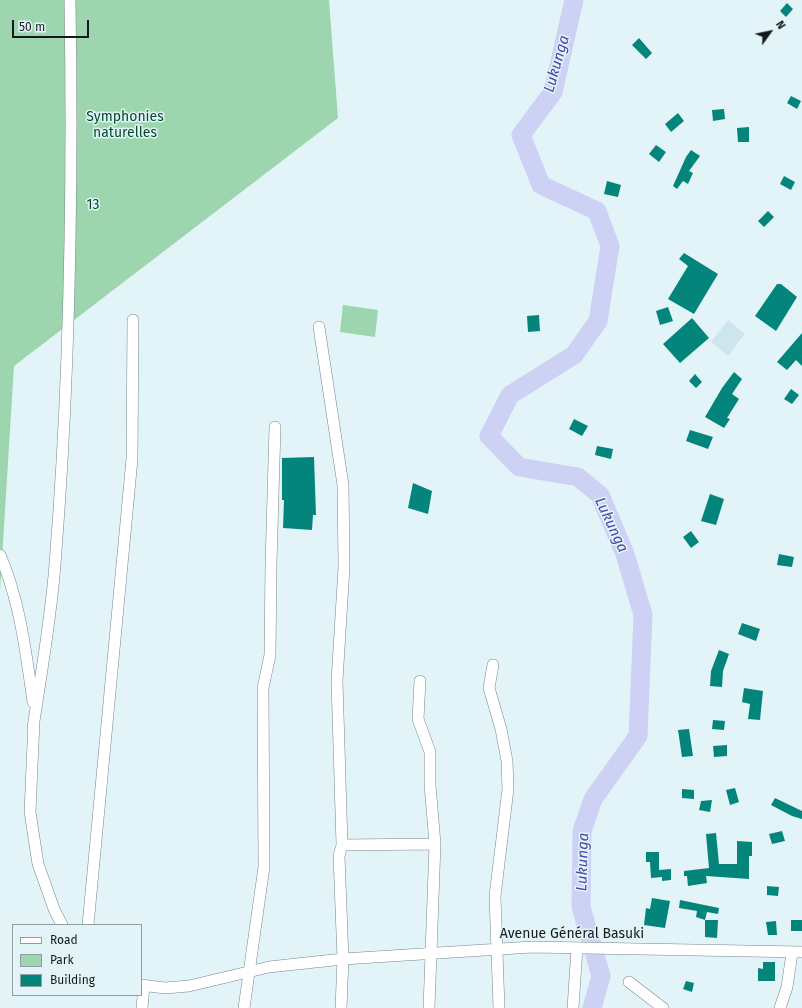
<!DOCTYPE html>
<meta charset="utf-8">
<style>
body{margin:0}
#map{position:relative;width:802px;height:1008px;overflow:hidden;background:#e3f4f9;font-family:"Fira Sans",sans-serif}
canvas{display:block}
.legend{position:absolute;left:12px;top:924px;width:130px;height:72px;box-sizing:border-box;background:#e3f4f9;border:1px solid #909da1;margin:0;padding:5px 7px;list-style:none;font-size:12px;color:#141a1c}
.legend li{display:flex;align-items:center;gap:8px;height:20px}
.legend b{width:20px;border:1px solid #909da1}
.north{position:absolute;left:750px;top:12px;width:40px;height:40px;-webkit-text-stroke:3px #e3f4f9;paint-order:stroke;rotate:57deg;font-size:11px;font-weight:700;line-height:16px;text-align:center;color:#141a1c}
.north::after{content:'';display:block;margin:auto;width:14px;height:18px;background:#141a1c;clip-path:polygon(50% 0,100% 100%,50% 72%,0 100%)}
.scale{position:absolute;left:12px;top:20px;width:77px;height:18px;box-sizing:border-box;border:2px solid #141a1c;border-top:0;padding-left:5px;font-size:12px;line-height:14px;white-space:nowrap;color:#141a1c;-webkit-text-stroke:3px #e3f4f9;paint-order:stroke}
</style>
<div id="map">
<canvas width="802" height="1008"></canvas>
<ul class="legend">
<li><b style="height:5px;background:#fff"></b>Road</li>
<li><b style="height:11px;background:#9dd5af"></b>Park</li>
<li><b style="height:11px;background:#04857b"></b>Building</li>
</ul>
<div class="north">N</div>
<div class="scale">50 m</div>
</div>
<script>
const c = document.querySelector('canvas').getContext('2d');
c.lineJoin = 'round';
function fill(path, color) { c.fillStyle = color; c.fill(path, 'evenodd'); }
function strokePath(path, color, width, dash) { c.strokeStyle = color; c.lineWidth = width; c.lineCap = dash ? 'butt' : 'round'; c.setLineDash(dash || []); c.stroke(path); }
function drawText(font, color, halo, rows, align = 'center') {
  c.font = font + ' "Fira Sans",sans-serif'; c.lineWidth = 3; c.setLineDash([]); c.textBaseline = 'middle'; c.strokeStyle = halo; c.fillStyle = color; for (const [text, x, y, turn = 0] of rows) {
    c.save(); c.translate(x, y); c.rotate((+turn || 0) * Math.PI / 180); c.textAlign = isNaN(turn) ? turn : align; if (halo) c.strokeText(text, 0, 0); c.fillText(text, 0, 0); c.restore();
  }
}
const built = new Path2D(`
 M728 320 745 334 728 356 711 342Z`);
const green = new Path2D(`
 M0 0H329L338 118 14 366 0 591Z
 M343 305 378 310 375 337 340 332Z`);
const river = new Path2D(`
 M574 0 553 92 521 135 541 185 597 211 610 246 598 321 574 355 510 395 489 436 519 467 578 477 600 495 625 554 643 615 638 736 593 799 582 831 581 907 601 976 592 1008`);
const building = new Path2D(`
 M787 3 793 9 786 17 780 11Z
 M639 38 652 53 646 59 632 45Z
 M791 96 801 101 797 109 787 103Z
 M724 109 725 119 713 121 712 110Z
 M678 113 684 121 671 132 665 124Z
 M749 127V142H738L737 128Z
 M656 145 666 152 659 162 649 154Z
 M691 150 700 156 689 171 693 173 688 184 683 181 677 189 673 186 686 157Z
 M784 176 795 182 791 190 780 184Z
 M607 181 621 185 618 197 604 194Z
 M768 211 774 217 764 227 758 221Z
 M684 253 718 274 694 314 668 299 688 266 679 259Z
 M777 284H781L797 297 776 331 755 316Z
 M668 307 673 321 660 325 656 311Z
 M539 315 540 331 528 332 527 316Z
 M692 318 709 338 680 363 663 344Z
 M802 333V366L796 360 787 370 777 362Z
 M734 372 742 379 732 394 739 399 727 418 730 419 724 428 705 417 722 388Z
 M695 374 702 382 696 388 689 381Z
 M791 389 799 395 792 404 784 399Z
 M574 419 588 426 582 436 569 429Z
 M690 430 713 437 708 449 686 441Z
 M597 446 613 449 611 459 595 455Z
 M314 457 316 515H313L312 530 283 528 284 500H282V458Z
 M413 483 432 491 428 514 408 508Z
 M710 494 724 499 716 525 701 521Z
 M691 531 699 542 691 548 683 537Z
 M779 554 794 557 792 567 777 565Z
 M742 623 760 629 756 641 738 634Z
 M719 650 729 654 723 671 722 687 710 686 711 671Z
 M744 688 763 691 760 720 748 719 750 704 742 702Z
 M713 720 725 721 724 730 712 729Z
 M689 729 693 756 682 757 678 730Z
 M727 745V756L714 757 713 746Z
 M735 788 739 802 730 805 726 790Z
 M682 789 694 790V799L682 798Z
 M775 798 802 811V819L792 816 771 805Z
 M712 800 710 812 699 810 701 801Z
 M782 831 785 841 772 844 769 834Z
 M716 833 719 864H737V841L752 842V856H749V879L706 876 707 883 688 886 687 876H684V871L709 868 706 834Z
 M646 852H659V870L671 869V880L662 881V877L651 878 650 862H646Z
 M767 886 779 887 778 896 767 895Z
 M652 898 670 901 665 928 644 925 646 908 650 909Z
 M680 900 719 908 718 914 707 912 705 920 696 917 697 911 679 908Z
 M705 920H718L717 938 705 937Z
 M791 920H802V931H791Z
 M776 921 777 935H768L766 922Z
 M763 962H775V981H758V968L763 969Z
 M686 981 694 983 692 992 683 989Z`);
const minor = new Path2D(`
 M319 327 343 485 344 567 337 681 342 845 339 856 343 959 341 1008
 M0 555C20 601 26 653 33 702
 M493 665 489 688 501 729 507 761 508 789 495 896 499 1008
 M420 681 418 719 430 752V785L435 844 429 1008
 M34 721 30 812 38 864 54 909 62 925
 M33 728C41 674 51 619 55 564 70 377 73 188 70 0
 M342 845 435 844
 M88 925 132 459 133 320
 M629 982 663 1008
 M141 985 165 988 189 986 269 967 343 959 532 947 802 952
 M142 1008 144 986
 M244 1008 264 867 263 688 270 655 271 564 275 427
 M573 1008 577 948
 M780 1008 787 987 792 953`);
const parkNames = [
 ["Symphonies",125,117],
 ["naturelles",125,133],
 ["13",93,205]
];
const streetNames = [
 ["Avenue Général Basuki",572,934]
];
const waterNames = [
 ["Lukunga",557,64,-74],
 ["Lukunga",611,525,65],
 ["Lukunga",583,862,-88]
];
fill(built, '#cde6ed');
fill(green, '#9dd5af');
strokePath(river, '#cdd2f5', 19);
fill(building, '#04857b');
strokePath(minor, '#77868a', 12);
strokePath(minor, '#fff', 11);
drawText('14px', '#004b27', '#e3f4f9', parkNames);
drawText('14px', '#141a1c', '#e3f4f9', streetNames);
drawText('italic 15px', '#4846a7', '#e3f4f9', waterNames);
</script>
